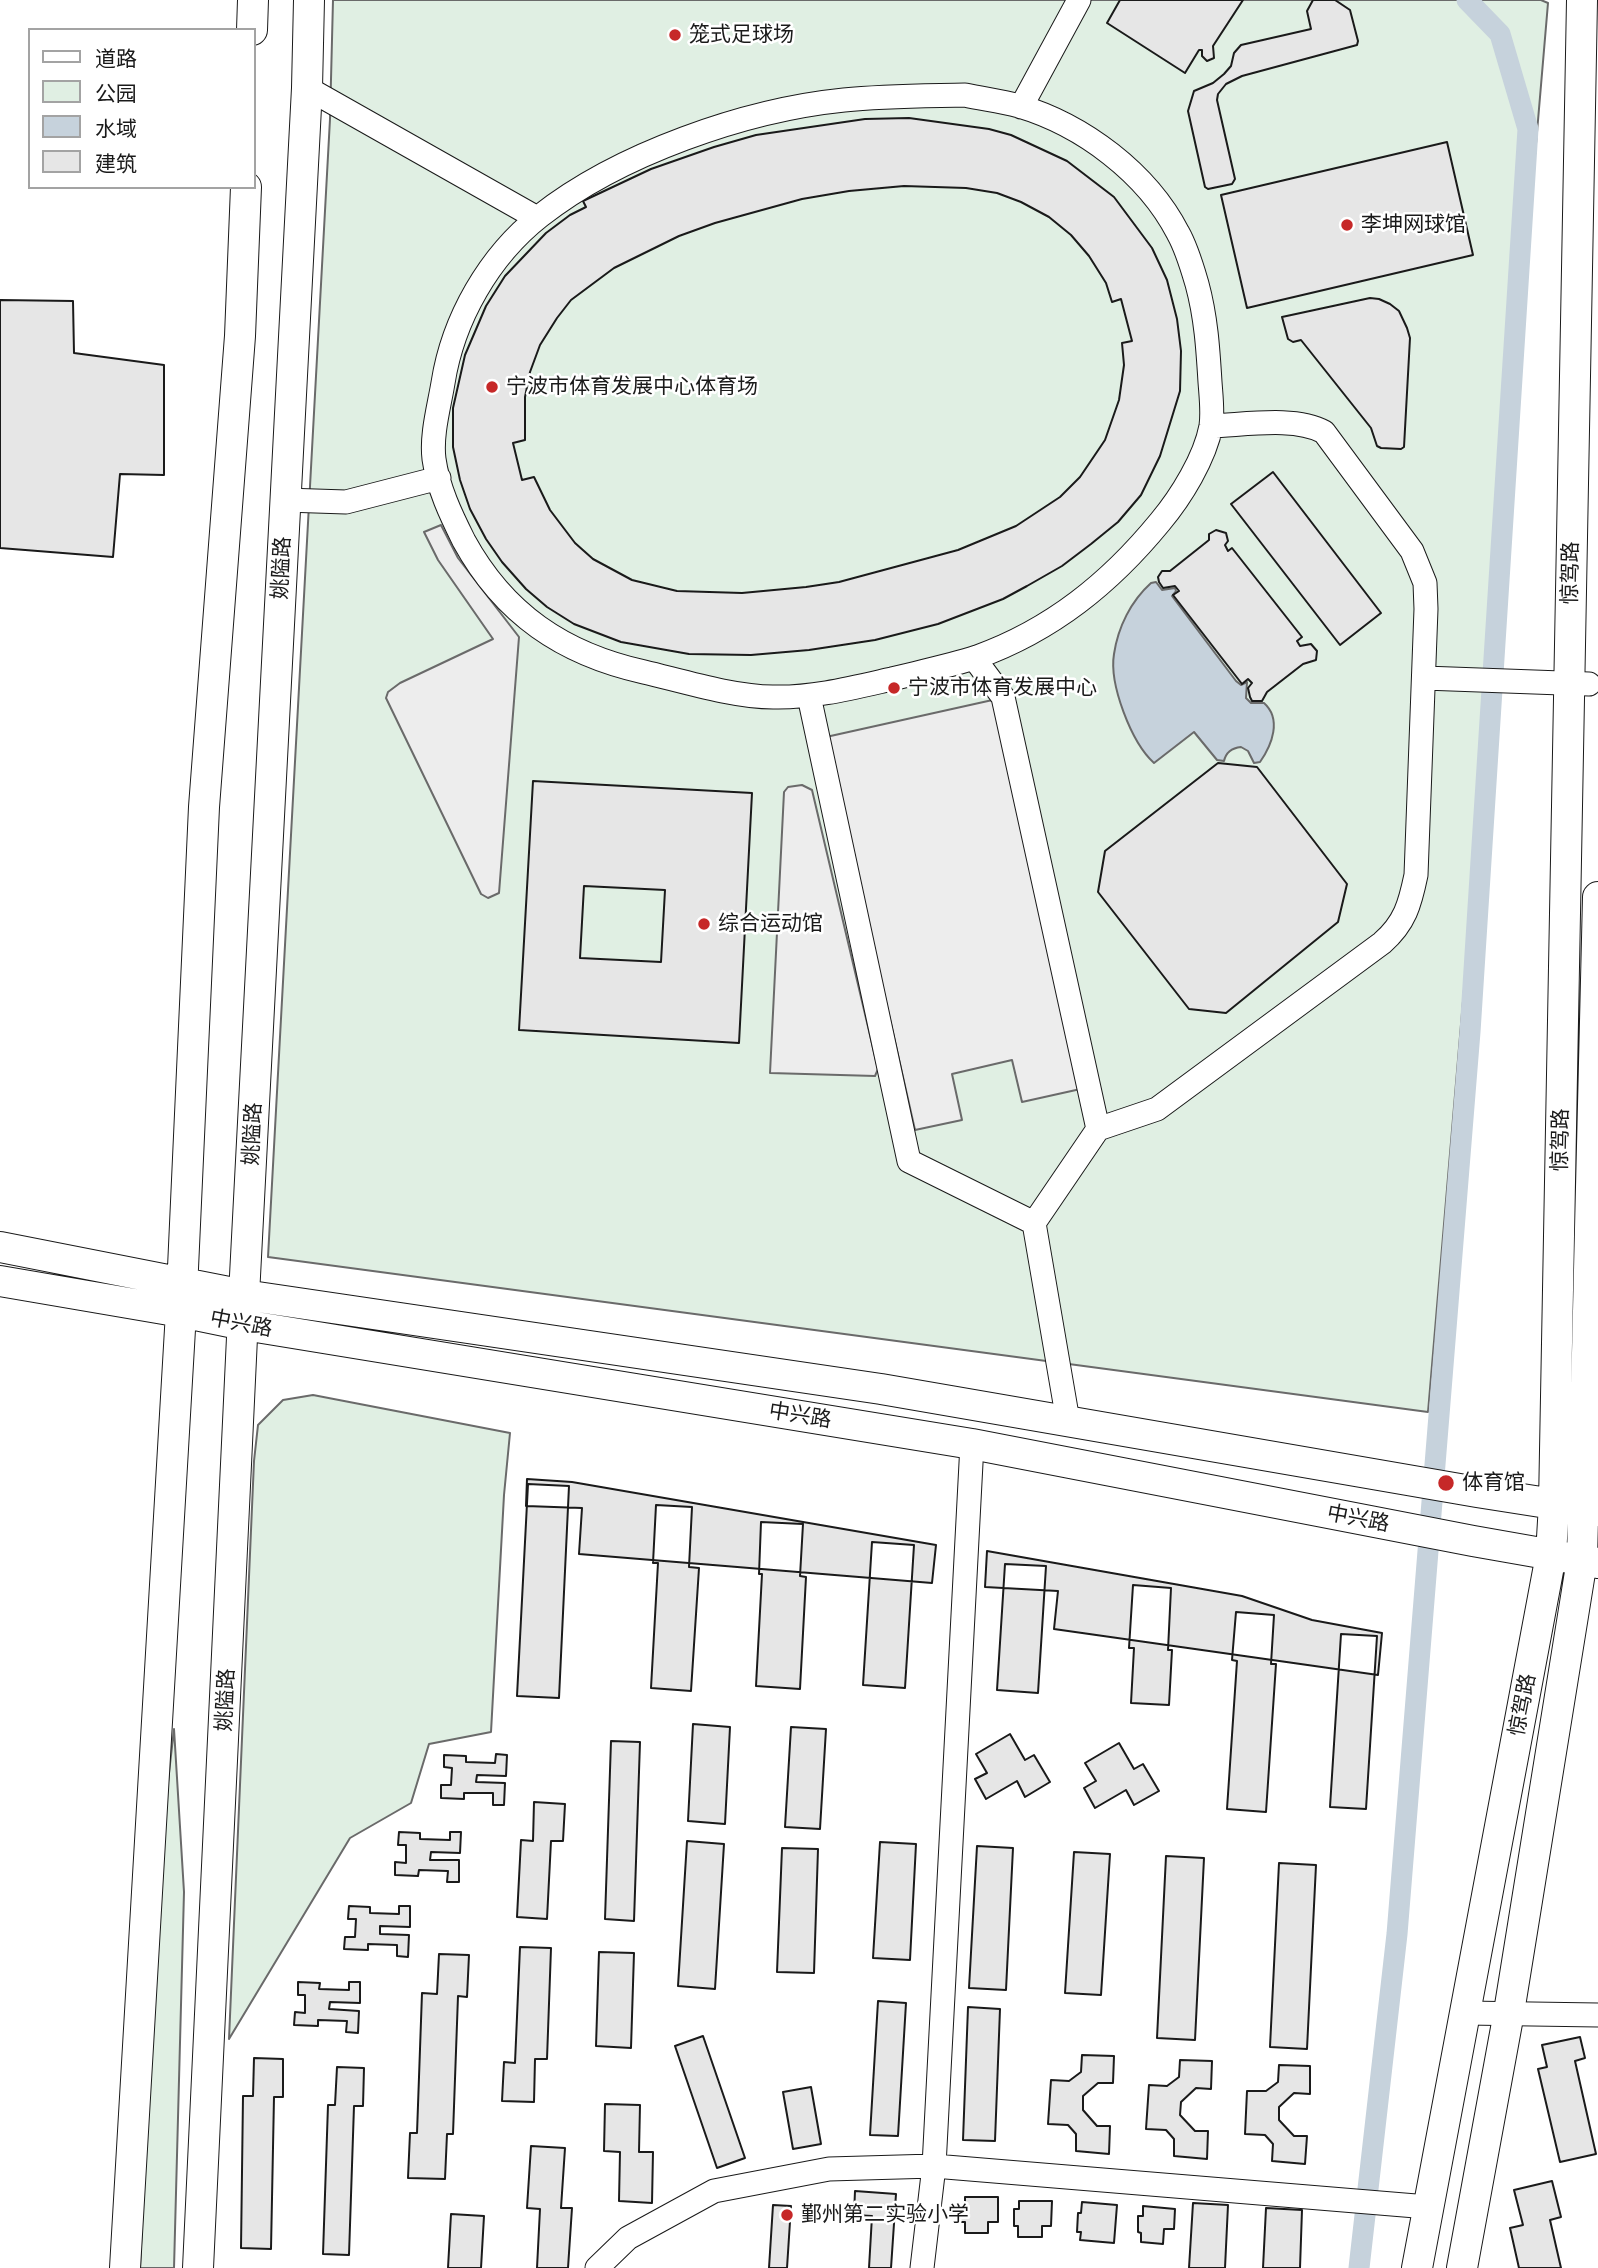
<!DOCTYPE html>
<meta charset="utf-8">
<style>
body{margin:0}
#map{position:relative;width:1598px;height:2268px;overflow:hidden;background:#fff;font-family:Rubik,"Noto Sans SC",sans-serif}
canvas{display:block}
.legend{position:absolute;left:28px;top:28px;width:228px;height:161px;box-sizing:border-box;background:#fff;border:2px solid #a3a3a3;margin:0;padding:9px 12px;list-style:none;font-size:21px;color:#1a1a1a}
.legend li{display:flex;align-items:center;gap:14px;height:35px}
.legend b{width:35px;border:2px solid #a3a3a3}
</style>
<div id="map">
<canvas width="1598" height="2268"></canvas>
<ul class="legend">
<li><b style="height:9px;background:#fff"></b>道路</li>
<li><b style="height:19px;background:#e0efe3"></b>公园</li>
<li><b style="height:19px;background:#c6d2dc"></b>水域</li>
<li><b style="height:19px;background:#e6e6e6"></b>建筑</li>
</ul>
</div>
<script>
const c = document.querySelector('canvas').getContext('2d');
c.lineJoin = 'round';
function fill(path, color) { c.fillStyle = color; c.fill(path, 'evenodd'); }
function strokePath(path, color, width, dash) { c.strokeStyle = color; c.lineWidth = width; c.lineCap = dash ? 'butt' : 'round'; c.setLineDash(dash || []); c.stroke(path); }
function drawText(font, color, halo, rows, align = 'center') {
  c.font = font + ' Rubik,"Noto Sans SC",sans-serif'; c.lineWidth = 5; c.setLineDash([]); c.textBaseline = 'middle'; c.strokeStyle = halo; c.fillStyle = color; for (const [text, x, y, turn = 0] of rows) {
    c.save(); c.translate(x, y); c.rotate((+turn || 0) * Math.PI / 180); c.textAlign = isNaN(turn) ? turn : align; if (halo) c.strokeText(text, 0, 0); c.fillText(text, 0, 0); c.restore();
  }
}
const green = new Path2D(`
 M333 0H1541L1548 3 1428 1412 268 1257 330 119Z
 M313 1395 510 1433 504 1495 491 1732 429 1744 411 1803 350 1838 229 2039 254 1461 258 1425 283 1400Z
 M174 1729 184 1892 174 2268H140L157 1879Z`);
const parking = new Path2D(`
 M441 525 458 558 519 637 499 893 488 898 481 894 386 698 388 692 400 683 493 639 438 560 424 532Z
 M997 699 1085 1088 1022 1102 1012 1060 952 1074 962 1120 915 1130 826 737Z
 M802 785 812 790 878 1069 875 1076 770 1073 784 792 788 787Z`);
const water = new Path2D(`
 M1156 582 1162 590 1175 588 1176 591 1172 596 1236 681 1241 685 1247 682 1246 698 1251 703H1264C1282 719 1272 745 1260 762L1254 763 1248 751 1241 747C1232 748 1226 752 1224 761L1217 760 1194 732 1154 763C1131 742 1109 684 1114 654 1118 627 1131 601 1151 583Z`);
const canal = new Path2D(`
 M1359 2268 1397 1934 1470 1032 1528 129 1500 34 1467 0`);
const building = new Path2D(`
 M1120 0H1243L1213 46 1214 58 1207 61 1202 56V50H1199L1185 73 1107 23Z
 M1313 0H1335L1350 10 1358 41 1357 45 1242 76 1226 84 1218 94 1217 100 1235 179 1232 184 1208 189 1205 187 1188 111 1194 91 1213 83 1224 74 1231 66 1234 53 1241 45 1311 29 1307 11Z
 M909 118 989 129 1011 135 1067 161 1114 197 1152 248 1167 280 1177 319 1181 351 1180 391 1160 456 1141 495 1118 522 1091 544 1062 566 1027 586 1003 599 938 624 875 640 809 650 751 655 689 654 621 642 574 624 547 607 526 589 502 562 486 539 470 509 460 480 453 447V408L465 355 486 306 505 276 546 233 570 215 586 207 583 201 651 169 714 147 756 135 865 119ZM904 186 966 188 997 193 1021 202 1049 217 1071 235 1089 256 1106 283 1112 302 1121 299 1132 341 1122 343 1124 365 1119 400 1105 440 1080 477 1060 497 1016 526 958 550 839 582 806 587 742 593 677 591 632 580 593 559 575 543 550 510 534 477 522 480 513 443 525 440V397L530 372 540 345 557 318 571 300 614 268 679 236 715 223 802 199 849 191Z
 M1447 142 1473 255 1247 308 1221 195Z
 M1370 298 1379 299 1390 304 1399 311 1407 328 1410 338 1404 447 1401 449 1381 448 1377 446 1371 428 1301 340 1293 342 1288 339 1282 317Z
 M0 300 73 301 74 353 164 365V475L120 474 113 557 0 548Z
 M1273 472 1381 613 1340 645 1231 504Z
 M1216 530 1226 533 1228 541 1225 545 1228 551 1232 548 1302 637 1297 641 1300 646 1311 644 1317 651 1316 660 1303 664 1267 692 1262 701H1252L1250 697 1248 688 1252 683 1248 679 1242 684 1173 595 1179 591 1175 586 1163 588 1159 582 1158 577 1162 571H1170L1209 540V534Z
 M1218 763 1257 767 1347 884 1338 922 1226 1013 1189 1009 1098 892 1105 851Z
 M533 781 752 793 739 1043 519 1030ZM584 886 665 890 661 962 580 958Z
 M527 1479 572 1482 936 1545 932 1583 579 1554 582 1508 526 1506Z
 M528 1484 569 1486 559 1698 517 1696Z
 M656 1505 692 1507 689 1567 699 1568 691 1691 651 1688 658 1563H653Z
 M761 1522 803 1524 800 1576 806 1577 800 1689 756 1686 762 1574H759Z
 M872 1542 914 1545 905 1688 863 1685Z
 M987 1551 1242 1596 1312 1620 1382 1633 1378 1675 1054 1629 1058 1591 985 1587Z
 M1005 1564 1046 1566 1038 1693 997 1690Z
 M1133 1585 1171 1588 1168 1650H1172L1169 1705 1131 1703 1134 1648H1129Z
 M1236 1612 1274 1615 1271 1664H1276L1266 1812 1227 1809 1237 1661 1232 1660Z
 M1341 1634 1377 1636 1366 1809 1330 1807Z
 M693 1724 730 1727 725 1824 688 1821Z
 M791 1727 826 1729 820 1829 785 1827Z
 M1010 1734 1025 1760 1034 1755 1050 1782 1025 1797 1017 1781 986 1799 975 1779 987 1773 976 1754Z
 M611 1741 640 1742 634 1921 605 1919Z
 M1119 1743 1134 1769 1143 1764 1159 1791 1134 1805 1126 1790 1095 1808 1084 1788 1096 1781 1085 1763Z
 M496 1754 507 1755 506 1776 477 1775 476 1782 505 1783 504 1805H493V1793H464V1799L441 1798V1785H451L452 1768 444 1767V1755L466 1756V1762L495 1763Z
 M534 1802 565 1804 563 1841H551L547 1919 517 1917 521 1840 533 1841Z
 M399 1832 420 1833V1839L450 1840V1832H461L460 1853 431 1852 430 1860H459V1882H447L448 1871 419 1870 418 1876 395 1875V1862L406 1863V1845H398Z
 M687 1841 724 1844 715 1989 678 1986Z
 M880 1842 916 1844 910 1960 873 1958Z
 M977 1846 1013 1848 1006 1990 969 1988Z
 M782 1848 818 1849 814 1973 777 1972Z
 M1074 1852 1110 1854 1101 1995 1065 1993Z
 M1166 1856 1204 1858 1195 2040 1157 2038Z
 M1279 1863 1316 1865 1307 2049 1270 2047Z
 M349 1906 370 1907V1913L399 1914V1906H410V1927L380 1926V1934L409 1935 408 1957 397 1956V1945L368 1944V1950L344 1949 345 1937H355L356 1919H348Z
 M520 1947 551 1948 547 2059H535L534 2102 502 2101 504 2062 515 2063Z
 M599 1952 634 1953 631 2048 596 2046Z
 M439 1954 469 1955 467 1997 458 1996 453 2134H447L445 2179 408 2178 410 2133H417L422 1993 437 1994Z
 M298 1982 320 1983 319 1989 349 1990V1982H360V2003L330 2002 329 2009 359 2011 358 2033 346 2032 347 2021 318 2020V2026L294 2025 295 2012 305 2013V1995H298Z
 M878 2001 906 2003 898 2136 870 2135Z
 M968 2007 1000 2009 995 2141 963 2140Z
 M703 2036 745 2158 717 2168 675 2046Z
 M1580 2037 1585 2058 1575 2061 1596 2154 1560 2162 1538 2069 1547 2067 1542 2045Z
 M1082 2055 1114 2056 1113 2083H1098L1083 2096V2110L1097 2126H1110L1109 2154 1076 2151V2134L1068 2125 1048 2124 1051 2080 1069 2081 1081 2072Z
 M254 2058 283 2059V2097H274L271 2249 241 2248 243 2096H253Z
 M1180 2060 1212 2061 1211 2089 1196 2088 1181 2102 1180 2115 1195 2131H1208L1207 2159 1174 2156V2139L1166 2130 1146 2129 1149 2085 1167 2086 1179 2077Z
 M1279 2065 1310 2066V2094L1294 2093 1279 2107V2120L1294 2136H1307L1305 2164 1272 2161 1273 2144 1265 2135 1245 2134 1247 2091H1266L1278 2082Z
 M337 2067 364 2068 363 2106H354L349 2255 323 2254 328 2105H335Z
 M811 2087 821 2144 793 2149 783 2092Z
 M605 2104 640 2105 639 2152H653L652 2203 619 2201 620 2152 604 2151Z
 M531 2146 565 2148 561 2208H572L568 2268H537L540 2209 527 2208Z
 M1552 2181 1561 2217 1550 2220 1561 2268H1519L1510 2228 1523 2225 1514 2190Z
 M855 2191 896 2194 891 2268H869L872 2216 854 2215Z
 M965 2197H998V2222H988V2233H965V2222H960V2205H965Z
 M1019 2201H1052L1051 2226H1042V2237H1018V2226H1014V2209H1019Z
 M1082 2202 1117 2205 1114 2243 1080 2240 1081 2232H1077L1078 2213H1081Z
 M1193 2203 1228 2205 1225 2268H1189Z
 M773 2205 791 2206 787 2268H769Z
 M1143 2206 1175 2209 1174 2229H1164L1163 2244 1141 2242V2233L1138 2232V2216H1143Z
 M1266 2208 1302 2210 1300 2268H1263Z
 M451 2214 484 2216 481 2268H448Z`);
const minor = new Path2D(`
 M307 88 537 218
 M965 95C983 99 1001 101 1019 106 1083 125 1147 173 1178 233 1187 249 1192 267 1197 284 1206 317 1208 349 1210 382 1211 396 1213 412 1211 426 1205 458 1181 497 1160 522 1110 583 1052 630 977 657 949 666 920 672 892 679 852 688 813 698 773 697 734 697 682 681 644 672 563 654 504 614 464 541 451 515 438 488 434 459 431 435 439 407 443 383 453 319 489 256 540 216 619 154 745 110 844 100 884 96 925 96 965 95Z
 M1021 107 1079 0
 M285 500 346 502 439 478
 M974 658 1003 697 1098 1129 1034 1223 1068 1421
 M1424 678 1589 684
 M809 696 909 1161 1034 1223
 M1098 1129 1157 1109 1382 943C1405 923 1410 904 1416 875L1426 609 1425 583 1412 551 1324 432C1295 416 1244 425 1211 426
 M1466 2013 1598 2015
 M597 2268 628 2238 714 2191 829 2169 934 2166 1428 2207
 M922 2268 934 2166 972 1444`);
const major = new Path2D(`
 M252 30 253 0
 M0 1247 244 1295 881 1389 1477 1492 1598 1511
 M0 1281 181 1312 244 1325 972 1444 1473 1541 1598 1563
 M125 2268 181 1312 204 807 240 336 246 187
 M198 2268 244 1295 307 88 309 0
 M1417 2268 1551 1555 1554 1504 1582 0
 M1462 2268 1509 2012 1582 1560 1598 897`);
const markers = [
 [675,35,7,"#c62828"],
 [1347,225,7,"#c62828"],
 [492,387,7,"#c62828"],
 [894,688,7,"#c62828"],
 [704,924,7,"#c62828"],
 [1446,1483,9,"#c62828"],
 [787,2215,7,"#c62828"]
];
const poiNames = [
 ["笼式足球场",689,35],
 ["李坤网球馆",1361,225],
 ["宁波市体育发展中心体育场",506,387],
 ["宁波市体育发展中心",908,688],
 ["综合运动馆",718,924],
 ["体育馆",1462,1483],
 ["鄞州第二实验小学",801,2215]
];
const streetNames = [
 ["姚隘路",282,568,-87],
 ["惊驾路",1571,573,-89],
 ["姚隘路",253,1134,-87],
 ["惊驾路",1561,1140,-89],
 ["中兴路",241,1324,11],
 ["中兴路",800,1416,9],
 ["中兴路",1358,1519,11],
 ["姚隘路",226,1700,-87],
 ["惊驾路",1523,1705,-79]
];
fill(green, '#e0efe3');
strokePath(green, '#6a6a6a', 2);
fill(parking, '#ededed');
strokePath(parking, '#6a6a6a', 2);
fill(water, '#c6d2dc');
strokePath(water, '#6a6a6a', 2);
strokePath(canal, '#c6d2dc', 21);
fill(building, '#e6e6e6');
strokePath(building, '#1a1a1a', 2);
strokePath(minor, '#1a1a1a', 25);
strokePath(major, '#1a1a1a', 32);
strokePath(minor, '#fff', 23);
strokePath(major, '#fff', 30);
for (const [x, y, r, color] of markers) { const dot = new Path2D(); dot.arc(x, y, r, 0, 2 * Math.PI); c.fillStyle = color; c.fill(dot); strokePath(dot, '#fff', 2.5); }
drawText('21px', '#1a1a1a', '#fff', poiNames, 'left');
drawText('21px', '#1a1a1a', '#fff', streetNames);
</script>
